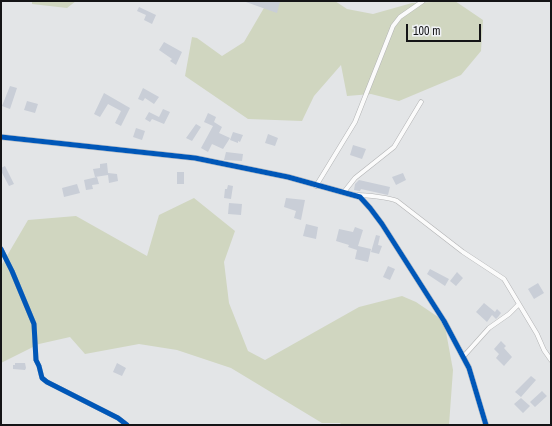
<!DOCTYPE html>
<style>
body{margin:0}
#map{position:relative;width:552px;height:426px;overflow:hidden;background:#e3e5e7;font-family:"Archivo Narrow",sans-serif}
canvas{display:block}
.frame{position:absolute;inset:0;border:2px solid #141416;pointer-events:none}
.scale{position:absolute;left:406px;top:24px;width:75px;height:18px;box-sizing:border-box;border:2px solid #141416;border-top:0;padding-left:5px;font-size:12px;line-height:14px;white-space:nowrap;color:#141416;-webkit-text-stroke:3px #f0f2f6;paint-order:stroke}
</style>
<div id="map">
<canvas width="552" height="426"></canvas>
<div class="frame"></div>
<div class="scale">100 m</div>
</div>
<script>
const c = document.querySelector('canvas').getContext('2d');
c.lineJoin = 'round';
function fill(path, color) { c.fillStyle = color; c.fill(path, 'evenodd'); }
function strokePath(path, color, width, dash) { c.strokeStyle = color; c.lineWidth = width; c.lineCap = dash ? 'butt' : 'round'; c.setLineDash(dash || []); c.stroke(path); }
const green = new Path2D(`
 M32 1H76L67 8 32 4Z
 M268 1H335L347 9 373 14 412 3 455 1 483 20 481 51 461 75 399 101 371 94 347 96 341 65 314 96 302 121 248 119 185 76 192 37 197 38 222 56 244 42Z
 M194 198 235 231 224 262 229 303 248 351 265 360 359 307 402 296 416 302 444 321 453 370 449 425H342L340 423H322L231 368 177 350 139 344 85 354 70 337 39 344 1 363V266L28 220 76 216 147 256 159 215Z`);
const building = new Path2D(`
 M243 1H278L280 2 277 13Z
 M139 7 156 15 152 24 144 20 146 15 137 11Z
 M164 42 182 52 176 65 170 61 172 59 159 50Z
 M10 86 17 88 10 109 2 106Z
 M143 88 159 97 154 104 145 98 143 101 138 99Z
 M104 93 130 108 121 126 115 123 121 111 108 104 100 117 94 114Z
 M27 101 38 104 35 113 24 110Z
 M163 109 170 112 164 124 152 119 150 122 145 119 149 112 159 117Z
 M208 113 216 117 214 122 222 127 219 133 230 138 223 149 212 144 208 152 201 148 213 126 204 122Z
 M196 124 201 127 192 141 186 138Z
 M136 128 145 131 142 140 133 137Z
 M233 132 243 135 240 142 238 141V143L230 140Z
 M268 134 278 138 275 146 265 143Z
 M353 145 366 149 362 159 350 155Z
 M226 152 243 154 242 161 224 160Z
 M107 163 108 173 117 174 118 181 109 183 108 175 95 177 93 169 100 168V164Z
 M5 166 14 184 9 186 1 171V168Z
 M177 172H184V184H177Z
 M403 173 406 180 396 185 392 177Z
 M97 177 99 184 92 185 93 189 86 190 84 180Z
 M359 180 390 187 388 195 361 189 360 191 354 190 355 184Z
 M77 184 80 193 64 197 62 188Z
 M228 185 233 186 231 199 224 198 225 189H227Z
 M286 198 305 200 301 220 294 218 296 211 284 207Z
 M229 203 242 204 241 215 228 214Z
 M306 224 318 227 316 239 303 236Z
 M355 227 363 230 358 246 371 249 368 262 355 259 357 250 348 247 349 245 336 241 339 229 353 232Z
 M376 235 380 236 378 245 382 246 379 254 371 252Z
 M388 266 395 269 390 280 383 277Z
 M430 269 449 279 445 286 427 274Z
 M457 272 463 278 456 286 450 281Z
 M538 283 544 293 534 299 528 289Z
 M484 303 495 312 497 309 501 313 498 317 496 319 492 315 487 322 476 312Z
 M501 341 506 346 504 348 512 357 504 366 496 358 499 354 494 349Z
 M15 363H25L26 368 25 370 13 369V365H15Z
 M117 363 126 368 122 376 113 372Z
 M531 376 536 380 521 397 515 392Z
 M542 391 547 396 535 407 530 402Z
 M521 398 530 406 523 413 514 404Z`);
const minor = new Path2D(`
 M316 186 355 122 393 26 400 17 423 1
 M344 192 355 178 394 147 421 102
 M358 195C366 195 392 198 397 201L463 252 504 279 537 334 544 350 551 360
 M1 249 12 271 34 324 36 360 39 366 42 378 47 382 118 418 127 425
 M463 357 489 328 509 314 518 305`);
const tertiary = new Path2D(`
 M1 137 195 158 288 177 360 197 370 208 382 224 444 321 469 368 486 425`);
const cycleway = new Path2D(`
 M1 137 195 158 288 177 360 197 370 208 382 224 444 321 469 368 486 425
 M1 249 12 271 34 324 36 360 39 366 42 378 47 382 118 418 127 425`);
fill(green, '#d0d6c0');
fill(building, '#c9ced7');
strokePath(minor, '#b2b3b4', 5);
strokePath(tertiary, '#b2b3b4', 6);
strokePath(minor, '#fbfbfb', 4);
strokePath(tertiary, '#fbfbfb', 5);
strokePath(cycleway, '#0057b8', 5);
</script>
